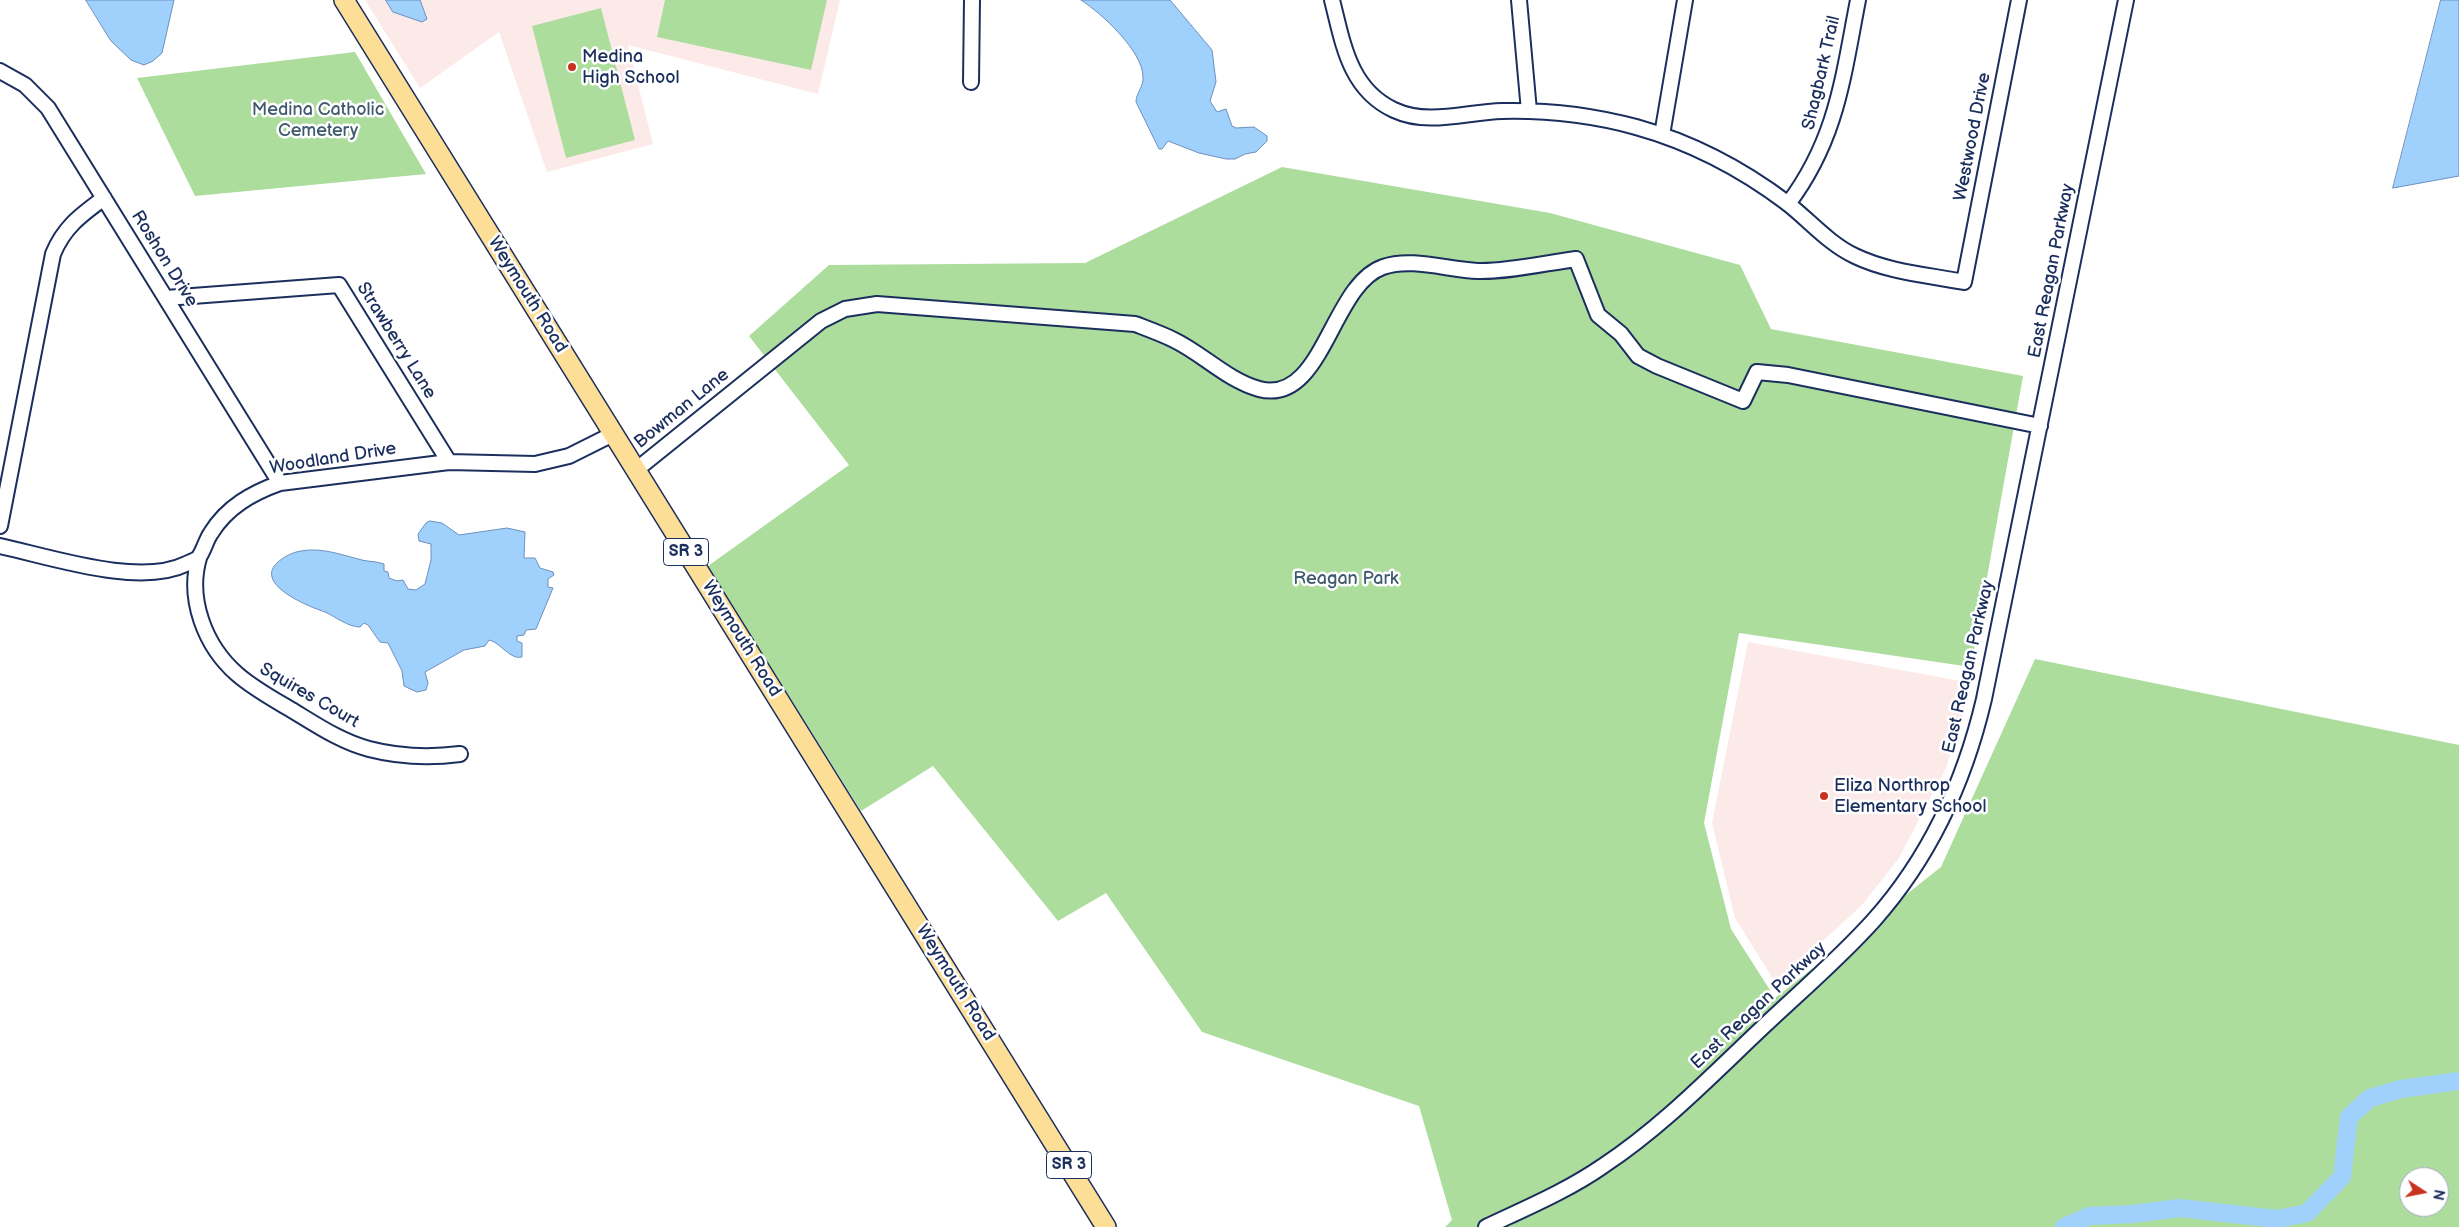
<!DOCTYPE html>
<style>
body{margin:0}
#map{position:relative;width:2459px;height:1227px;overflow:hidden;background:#fff;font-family:"Balsamiq Sans",sans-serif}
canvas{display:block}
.north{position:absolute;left:2399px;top:1167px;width:50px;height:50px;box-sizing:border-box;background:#fff;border:1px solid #a4acbf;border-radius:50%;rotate:101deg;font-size:14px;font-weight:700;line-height:20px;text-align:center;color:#1b2f5e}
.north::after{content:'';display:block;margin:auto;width:18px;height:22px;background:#c8321e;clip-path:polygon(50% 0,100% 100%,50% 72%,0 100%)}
</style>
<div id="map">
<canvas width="2459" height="1227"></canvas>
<div class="north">N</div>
</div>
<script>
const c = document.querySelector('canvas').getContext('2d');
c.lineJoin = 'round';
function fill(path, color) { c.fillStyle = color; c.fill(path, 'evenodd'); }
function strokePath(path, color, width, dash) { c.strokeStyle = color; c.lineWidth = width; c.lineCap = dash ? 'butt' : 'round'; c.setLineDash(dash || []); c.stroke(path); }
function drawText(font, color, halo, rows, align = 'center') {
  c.font = font + ' "Balsamiq Sans",sans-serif'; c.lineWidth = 5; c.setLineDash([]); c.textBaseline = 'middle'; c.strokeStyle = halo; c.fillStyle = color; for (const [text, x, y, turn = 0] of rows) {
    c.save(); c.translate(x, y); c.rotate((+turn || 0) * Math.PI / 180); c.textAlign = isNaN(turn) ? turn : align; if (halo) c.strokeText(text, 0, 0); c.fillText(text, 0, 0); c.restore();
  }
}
const built = new Path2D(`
 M365 0H840L818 94 628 45 653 144 547 172 499 32 420 88Z
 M1748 642 1972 683 1946 768 1899 858 1863 904 1797 965 1778 987 1735 918 1712 823Z`);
const green = new Path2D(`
 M665 0H827L811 70 657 37Z
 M601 8 635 140 566 158 532 26Z
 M355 52 426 174 195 196 137 78Z
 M1282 167 1550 213 1740 265 1771 329 2023 376 1971 667 1739 633 1704 823 1731 929 1775 998 1941 867 2035 659 2459 745V1227H1445L1452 1220 1419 1106 1202 1032 1106 893 1058 921 933 766 861 811 708 566 849 465 749 336 829 265 1085 263ZM2409 1177H2439V1207H2409Z`);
const water = new Path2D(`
 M86 0H174L162 53 153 61 144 65 131 60 111 41Z
 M386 0H420L427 19 422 22 393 12Z
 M1081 0H1170L1212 50 1216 82 1210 101 1217 112 1226 109 1232 126 1236 128 1254 127 1267 136V141L1256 152 1245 154 1235 159H1226L1199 153 1168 141 1162 149H1159L1136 102C1136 93 1144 86 1143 77 1143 51 1101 13 1081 0Z
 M2441 0H2459V176L2393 188Z
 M430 521 442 523 459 535 507 528 525 532 524 558H535L540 568 553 572 554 575 548 579V587L553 588 536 629 526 630 524 635 517 636V641L522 643V657C510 660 501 643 489 640L485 646 464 650 425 672 428 683 426 690 417 692 404 686 402 671 388 643 380 642 368 625 364 623 360 627C348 627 336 617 325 612 310 607 254 585 277 563 283 557 293 552 301 551 321 547 342 555 362 560 370 562 376 561 384 564V571L388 572 389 578 397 581 403 580 408 589 416 590 425 584 431 560V544L419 541 418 534 426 523Z`);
const river = new Path2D(`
 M2064 1227 2089 1216 2132 1214 2180 1208 2277 1219 2307 1213 2342 1177 2349 1117 2370 1098 2401 1089 2459 1081`);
const minor = new Path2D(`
 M1332 0C1343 43 1349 89 1394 110 1428 126 1466 112 1502 111 1547 110 1592 115 1636 127 1690 142 1742 169 1787 203 1809 220 1829 244 1855 256 1888 272 1928 275 1964 282L2019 0
 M1519 0 1529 111
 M0 71 25 85 48 108 280 483
 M971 82 972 0
 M1662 135 1685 0
 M1788 204C1837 139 1843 77 1858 0
 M166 298 339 285 449 462
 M636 470 821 321 845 309 877 304 1135 324C1148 329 1162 334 1174 340 1203 354 1227 380 1259 389 1323 406 1331 285 1383 267 1412 257 1448 270 1478 271 1507 272 1546 263 1576 259L1598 315 1621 334 1638 356 1657 366 1743 401 1757 372 1788 375 2040 426
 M0 526 53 254C64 227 81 215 104 198
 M0 546C51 557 139 587 186 564 190 562 197 560 199 557 204 550 206 540 211 533 227 507 252 493 280 483L449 462 535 464 569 456 613 434
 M199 558C187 599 205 646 237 674 254 689 275 700 295 712 318 726 342 742 369 749 400 757 429 758 460 754
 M1486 1227C1526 1208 1567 1191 1603 1166 1662 1127 1711 1076 1763 1027 1800 992 1840 958 1874 920 1930 857 1965 780 1984 699L2126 0`);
const major = new Path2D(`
 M344 0 1106 1227`);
const markers = [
 [572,67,5,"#c8321e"],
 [1824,796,5,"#c8321e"]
];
const shields = [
 [686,552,45],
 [1069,1165,45]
];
const shieldNames = [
 ["SR 3",686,552],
 ["SR 3",1069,1165]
];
const poiNames = [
 ["Medina",582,57],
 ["High School",582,78],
 ["Eliza Northrop",1834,786],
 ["Elementary School",1834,807]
];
const streetNames = [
 ["Shagbark Trail",1822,73,-77],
 ["Westwood Drive",1973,137,-79],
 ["Roshon Drive",164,259,58],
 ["East Reagan Parkway",2052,271,-79],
 ["Weymouth Road",527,295,58],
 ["Strawberry Lane",396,341,58],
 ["Bowman Lane",682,409,-39],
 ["Woodland Drive",333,459,-9],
 ["Weymouth Road",741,639,58],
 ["East Reagan Parkway",1969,667,-77],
 ["Squires Court",309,696,30],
 ["Weymouth Road",955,983,58],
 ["East Reagan Parkway",1759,1006,-43]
];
const parkNames = [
 ["Medina Catholic",318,110],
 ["Cemetery",318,131],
 ["Reagan Park",1346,579]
];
fill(built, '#fceae9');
fill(green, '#acdd9d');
fill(water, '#a0d0fc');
strokePath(water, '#6b90bd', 1);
strokePath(river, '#a0d0fc', 18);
strokePath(minor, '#1b2f5e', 18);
strokePath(major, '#1b2f5e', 22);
strokePath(minor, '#fff', 14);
strokePath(major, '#fdde96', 19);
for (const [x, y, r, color] of markers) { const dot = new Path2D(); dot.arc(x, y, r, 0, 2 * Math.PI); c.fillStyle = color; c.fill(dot); strokePath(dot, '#fff', 2); }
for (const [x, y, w] of shields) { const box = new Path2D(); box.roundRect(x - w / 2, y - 13.5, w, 27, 4); c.fillStyle = '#fff'; c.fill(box); strokePath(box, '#1b2f5e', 1); }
drawText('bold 16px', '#1b2f5e', null, shieldNames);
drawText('18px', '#1b2f5e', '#fff', poiNames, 'left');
drawText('18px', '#1b2f5e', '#fff', streetNames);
drawText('18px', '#3f5a6e', '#fff', parkNames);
</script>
